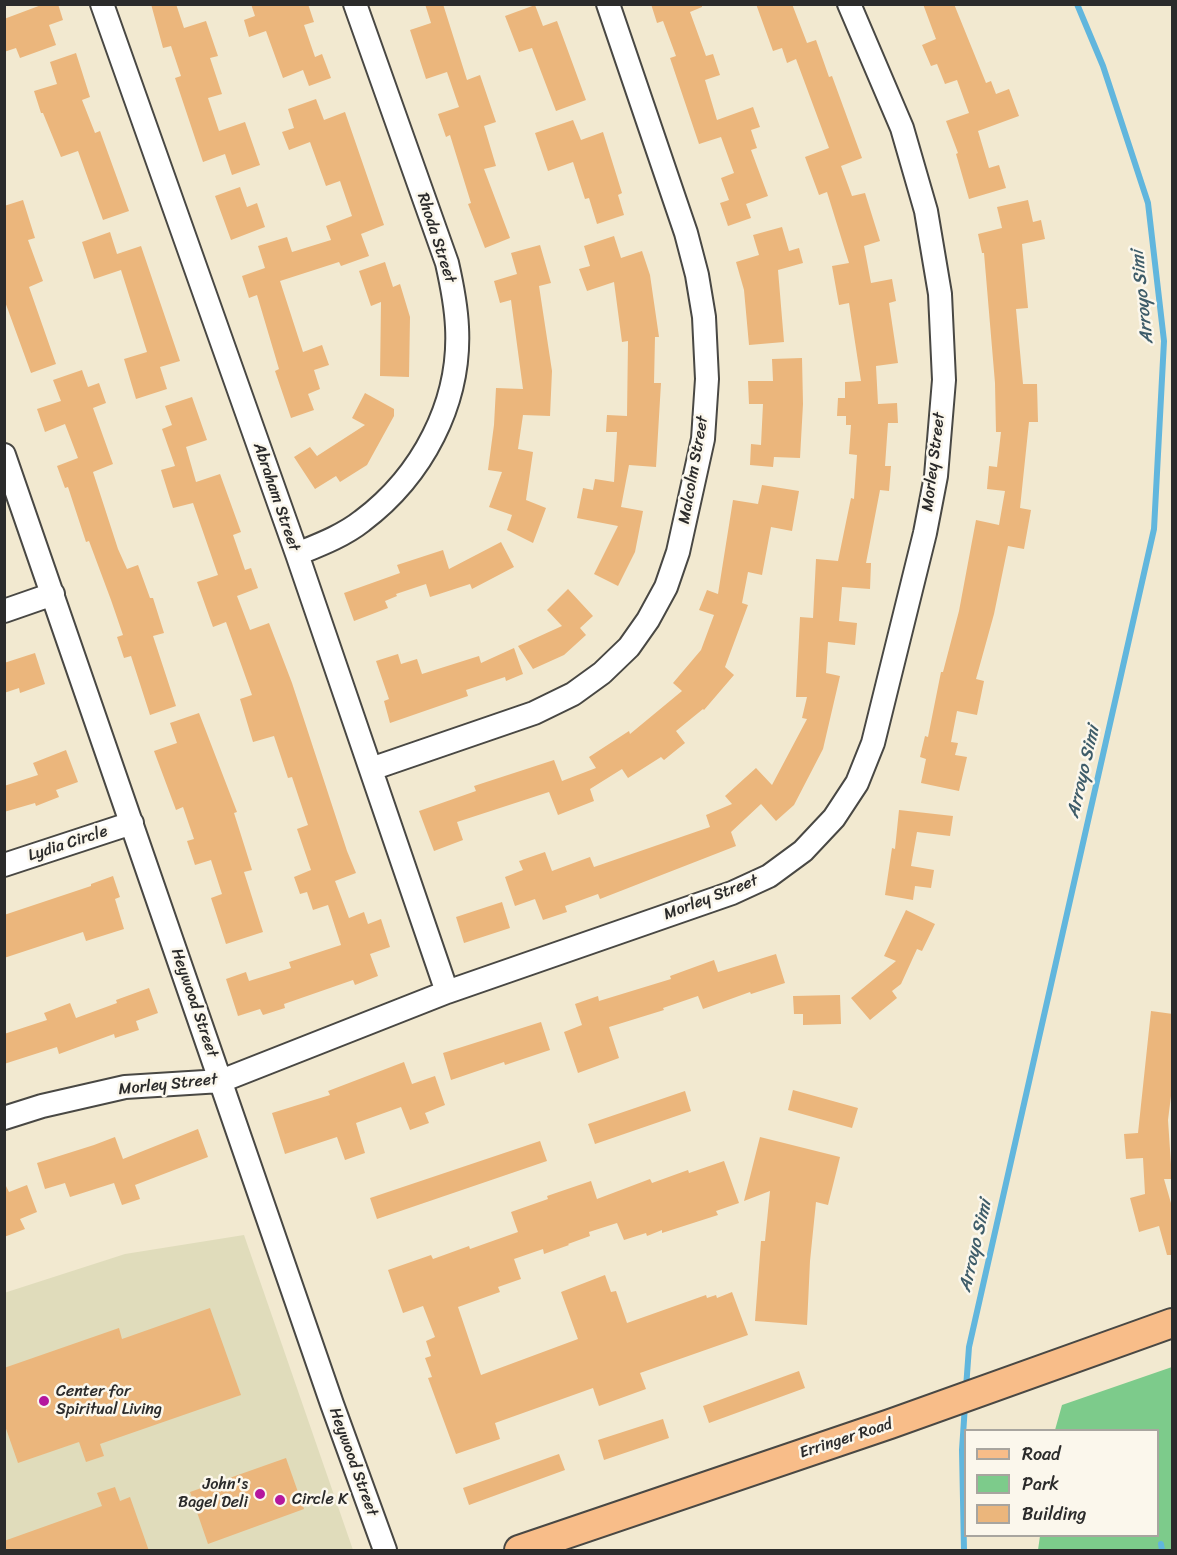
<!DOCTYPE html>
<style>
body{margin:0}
#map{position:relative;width:1177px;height:1555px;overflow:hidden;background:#f2e9d0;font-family:Sriracha,sans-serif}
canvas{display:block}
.frame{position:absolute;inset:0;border:6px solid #2b2b2b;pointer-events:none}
.legend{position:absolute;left:964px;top:1429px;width:195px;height:108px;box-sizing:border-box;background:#fbf7ec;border:2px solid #a8a59f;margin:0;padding:8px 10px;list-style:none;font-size:18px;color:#2b2b2b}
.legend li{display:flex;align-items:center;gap:12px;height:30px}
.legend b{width:30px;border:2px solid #a8a59f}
</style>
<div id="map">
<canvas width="1177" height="1555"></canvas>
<div class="frame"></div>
<ul class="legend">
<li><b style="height:8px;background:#f8bd89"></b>Road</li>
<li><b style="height:16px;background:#7dcb8b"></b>Park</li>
<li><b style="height:16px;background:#ebb67c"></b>Building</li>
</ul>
</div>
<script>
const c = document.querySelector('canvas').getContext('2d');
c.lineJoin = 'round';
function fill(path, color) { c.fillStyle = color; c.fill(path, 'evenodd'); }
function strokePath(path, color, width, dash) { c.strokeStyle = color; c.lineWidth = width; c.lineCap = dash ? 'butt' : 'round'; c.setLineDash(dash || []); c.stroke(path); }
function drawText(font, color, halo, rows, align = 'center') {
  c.font = font + ' Sriracha,sans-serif'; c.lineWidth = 5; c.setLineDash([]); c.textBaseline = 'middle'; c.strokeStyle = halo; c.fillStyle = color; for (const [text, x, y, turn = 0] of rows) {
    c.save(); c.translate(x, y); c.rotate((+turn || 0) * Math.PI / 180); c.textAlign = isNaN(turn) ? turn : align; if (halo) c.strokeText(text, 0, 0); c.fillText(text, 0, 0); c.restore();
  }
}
const built = new Path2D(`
 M244 1235 353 1550H5L4 1293 125 1254Z`);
const green = new Path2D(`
 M1172 1367V1550H1038L1040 1536H1158V1430H1055L1062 1405Z`);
const stream = new Path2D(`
 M966 1388 969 1347 1154 529 1164 341 1148 203 1103 66 1077 4
 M1161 1544 1162 1550
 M964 1550 962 1450 965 1405`);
const building = new Path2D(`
 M44 4H58L63 20 49 25 56 45 20 58 16 48 4 52V19Z
 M151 4H176L184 28 206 21 218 56 210 58 222 94 208 98 219 131 245 122 260 165 232 175 225 154 203 162 175 78 181 76 171 46 163 48Z
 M251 4H308L314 22 304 25 315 57 322 54 331 78 309 86 303 70 283 78 266 31 249 37 244 20 255 16Z
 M425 4H443L467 80 480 75 496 122 484 126 496 166 484 169 510 238 485 248 468 204 471 203 450 135 446 137 438 114 459 107 447 72 426 79 410 30 431 23Z
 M651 4H702V7L690 12 706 56 713 54 720 75 705 80 717 120 753 107 760 127 751 130 757 148 751 150 768 196 746 204 751 218 728 226 720 203 729 200 721 178 734 173 721 137 699 144 670 58 676 56 663 21 657 23Z
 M756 4H792L807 43 816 40 829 77 832 76 862 158 841 166 852 196 865 193 880 241 864 246 871 283 892 279 896 301 889 303 898 363 876 366 878 404 897 403 898 423H888L885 466H891L889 491 880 490 866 563H871L870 589 842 587 839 621 857 623 855 645 828 642 826 673 840 676 823 749 794 805 776 821 761 804 731 832 736 846 600 899 598 894 565 906 567 912 543 920 535 899 515 906 505 877 523 870 519 861 545 852 552 871 590 857 594 867 710 827 706 815 732 804 725 796 756 768 772 785 807 719 802 718 807 697H796L800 617 813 618 816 559 838 561 851 498 854 499 857 455 849 454 851 425H846V416H837L838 398H845V382L861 381 849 303 839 305 832 266 849 263 827 192 819 195 805 157 829 148 796 59 787 63 782 48 773 51Z
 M923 4H954L986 83 991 81 996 94 1009 89 1019 116 978 131 989 168 999 165 1006 188 969 199 956 154 958 153 946 121 969 113 957 80 945 84 937 64 931 66 922 45 936 39Z
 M535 5 543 26 557 21 586 100 556 111 532 48 519 52 505 16Z
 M76 53 90 97 82 100 95 133 100 131 129 211 103 220 78 151 61 157 43 113H41L34 91 57 84 50 62Z
 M316 99 324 120 345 112 384 225 361 234 369 256 341 266 339 262 280 281 303 352 322 345 329 365 314 370 320 389 308 394 314 410 291 418 275 371 279 369 257 295 249 298 242 276 265 268 258 246 287 237 292 252 331 240 326 226 352 216 340 181 326 186 310 142 289 150 282 132 294 128 288 109Z
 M573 120 581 140 603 132 622 193 618 195 624 215 597 224 589 198 585 199 573 162 548 171 535 133Z
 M240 187 247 207 257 203 265 227 231 240 215 196Z
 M23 200 35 238 28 240 43 281 29 287 56 364 31 373 4 299V206Z
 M1028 200 1033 222 1041 220 1045 239 1022 244 1028 308 1016 309 1023 384H1037L1038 422H1029L1020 508 1031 510 1024 549 1008 546 994 614 976 679 984 681 977 715 957 711 951 742 958 743 955 755 967 757 959 791 921 783 926 759 920 757 925 736 928 737 941 672H943L959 611 976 520 999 525 1005 491 987 489 989 466 997 467 1001 432H996L995 383 984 253H982L978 234 1002 228 997 207Z
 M782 227 789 251 799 248 803 263 778 270 784 342 749 345 744 290 736 262 759 255 753 235Z
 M110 232 117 254 141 246 180 361 160 367 167 389 136 399 124 359 147 352 121 270 94 279 82 242Z
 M614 236 621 258 642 251 650 275 659 337H655L654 383H661L656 467 629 465 621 507 643 511 635 552 618 586 594 574 618 526 577 518 583 488 593 490 595 479 614 482 617 432H606L607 415 627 416 628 341 622 342 614 282 587 291 579 269 590 266 584 246Z
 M540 245 551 283 539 286 552 371 550 416 523 415 518 449 533 452 526 500 546 508 533 543 507 530 512 515 489 507 502 472 488 470 494 425 496 388 523 389 511 300 500 303 494 281 517 274 511 253Z
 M385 262 393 287 400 284 410 317 409 377 380 376 381 302 371 306 359 271Z
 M802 358 803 404 800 458 774 457 773 467 750 465 751 444 761 445 763 404H749L748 381H773L772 359Z
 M82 370 88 387 99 383 106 403 93 408 113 464 93 472 118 549 127 569 138 565 150 598H153L164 633 153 636 176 706 150 715 131 656 124 658 117 637 123 635 111 600 89 541 86 542 68 487 65 488 57 466 78 458 65 424 45 432 37 409 61 401 53 380Z
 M365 393 394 409V416L367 465 340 482 336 476 315 489 294 457 310 447 317 456 365 425 352 418Z
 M192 397 207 440 186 447 196 482 220 474 241 532 233 535 245 570 251 568 258 588 237 596 250 630 269 623 292 683 347 851 356 873 335 881 349 918 364 912 368 924 381 919 390 947 370 954 378 976 355 985 353 980 284 1004 285 1008 263 1015 260 1009 238 1016 226 979 246 972 249 981 291 968 289 962 341 945 328 905 313 910 307 892 300 894 294 877 311 870 297 829 308 825 292 777 288 778 274 736 253 742 240 699 252 695 226 622 213 627 197 582 218 575 193 503 173 508 161 470 175 466 162 429 172 425 165 406Z
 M762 485 799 491 792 531 771 527 762 575 748 572 742 603 748 605 725 667 734 675 704 710 703 709 676 731 685 743 664 760 661 757 628 778 622 769 590 789 594 801 558 815 549 792 457 822 463 840 434 851 419 811 476 791 474 786 554 760 562 781 596 768 589 757 629 731 630 734 682 691 673 683 701 650 714 615 699 610 707 590 718 594 733 500 758 504Z
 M501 542 514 567 472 589 470 584 430 597 426 584 396 594 397 596 385 601 388 608 354 621 344 593 400 573 397 565 443 550 449 569Z
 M568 589 593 616 580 628 586 635 564 655 533 669 518 646 562 626 547 610Z
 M514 648 523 674 506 681 505 677 466 690 468 696 390 723 384 701 389 699 376 661 398 654 401 664 417 659 422 674 479 656 481 663Z
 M35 653 45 684 20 693 19 688 4 693V663Z
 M199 713 237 812 234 813 252 870 244 872 263 932 226 944 211 898 222 894 211 860 195 865 187 841 194 839 183 807 176 810 154 751 177 743 170 723Z
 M66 750 78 782 56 790 59 797 36 806 35 803 4 812V786L38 775 33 763Z
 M899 810 953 816 950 836 917 832 911 866 934 870 931 888 915 886 913 900 885 895 892 848 895 849Z
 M113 876 120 897 115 899 124 929 86 941 83 932 4 958V915L91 886V884Z
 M502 902 510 928 464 943 456 917Z
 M906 910 935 924 922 951 917 949 901 984 892 991 897 998 870 1020 851 998 896 961 884 956Z
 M776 954 785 983 751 994 750 992 703 1009 698 996 663 1008 664 1010 609 1027 619 1058 578 1073 564 1032 582 1025 575 1004 598 996 599 1001 671 979 670 976 714 960 718 972Z
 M149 988 158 1013 136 1021 139 1030 115 1038 114 1034 59 1054 57 1047 4 1064V1034L47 1020 44 1013 70 1003 76 1018 117 1003 116 1000Z
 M840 995 841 1024 803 1025V1014H794L793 996Z
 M1151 1011 1173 1014V1080L1168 1120 1172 1179H1164L1173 1210V1255H1167L1159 1226 1139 1232 1130 1198 1145 1194 1143 1158 1126 1159 1124 1134 1138 1133Z
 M541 1022 550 1050 505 1065 504 1062 451 1080 443 1053Z
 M404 1062 412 1084 435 1076 445 1105 425 1113 429 1123 410 1130 401 1107 356 1123 365 1153 345 1160 337 1137 285 1154 272 1113 330 1095 328 1091Z
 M793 1090 858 1108 852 1128 788 1110Z
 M685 1091 691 1111 595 1144 588 1124Z
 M198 1129 208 1157 135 1185 140 1199 122 1205 114 1183 70 1197 65 1183 45 1189 37 1163 94 1145 115 1137 123 1159Z
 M760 1137 840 1157 828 1205 816 1202 810 1261 807 1325 755 1321 761 1241H765L770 1191 744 1201Z
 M540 1141 547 1161 377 1219 370 1198Z
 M724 1161 739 1203 716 1211 718 1215 662 1233V1230L647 1236 646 1233 624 1240 617 1223 589 1232 590 1236 568 1244 569 1245 544 1254 543 1249 514 1259 521 1279 498 1287 500 1292 458 1307 481 1375 578 1339 561 1292 605 1275 611 1292 616 1291 627 1323 706 1295 707 1298 716 1295 717 1298 732 1292 748 1335 640 1373 646 1389 599 1406 593 1388 495 1423 500 1439 456 1454 428 1378 432 1377 425 1358 431 1356 426 1341 435 1337 423 1306 403 1313 388 1270 431 1255 433 1259 469 1246 470 1249 518 1232 511 1212 548 1199 547 1196 591 1181 597 1199 650 1179 652 1183 688 1170 689 1173Z
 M4 1182 9 1192 27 1185 37 1212 20 1219 25 1229 4 1237Z
 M210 1308 241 1395 100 1444 104 1456 86 1462 79 1442 18 1463 4 1423V1368L119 1328 122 1339Z
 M799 1371 805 1388 709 1423 703 1406Z
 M663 1419 669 1438 604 1460 598 1440Z
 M559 1454 565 1470 469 1505 463 1488Z
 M286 1458 304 1509 208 1544 190 1492Z
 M115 1487 120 1501 130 1497 149 1551H4V1541L102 1506 97 1493Z`);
const minor = new Path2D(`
 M102 4 297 554 447 992
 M4 455 332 1404 385 1550
 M297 554C319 545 343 536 362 521 422 476 461 403 457 327 456 305 452 285 447 263L355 4
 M4 611 53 594
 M371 769 534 713 573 694 602 673 629 647 648 620 666 587 678 552 703 439 707 379 704 317 697 275 686 233 608 4
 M4 865 132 823
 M4 1118 42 1106 125 1087 221 1081 447 992 732 893 769 876 803 851 834 818 857 783 873 743 925 533 936 476 944 380 940 294 926 211 902 128 849 4`);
const major = new Path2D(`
 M519 1550 890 1424 1172 1323`);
const markers = [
 [44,1401,6,"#b5179e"],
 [260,1494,6,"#b5179e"],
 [280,1500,6,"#b5179e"]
];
const streetNames = [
 ["Rhoda Street",436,238,72],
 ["Morley Street",934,462,-83],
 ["Malcolm Street",694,470,-80],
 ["Abraham Street",276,497,71],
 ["Lydia Circle",68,844,-18],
 ["Morley Street",711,898,-21],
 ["Heywood Street",194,1003,71],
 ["Morley Street",168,1085,-6],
 ["Erringer Road",846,1439,-18],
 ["Heywood Street",353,1462,70]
];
const poiNames = [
 ["Center for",56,1392],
 ["Spiritual Living",56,1410],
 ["John's",248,1485,"right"],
 ["Bagel Deli",248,1503,"right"],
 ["Circle K",292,1500]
];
const waterNames = [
 ["Arroyo Simi",1143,297,-96],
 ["Arroyo Simi",1084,772,-77],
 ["Arroyo Simi",976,1246,-77]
];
fill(built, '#e0dcbb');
fill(green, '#7dcb8b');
strokePath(stream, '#61b6dd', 6);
fill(building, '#ebb67c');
strokePath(minor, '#494844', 26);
strokePath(major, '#494844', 32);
strokePath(minor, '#fff', 22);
strokePath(major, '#f8bd89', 28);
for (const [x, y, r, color] of markers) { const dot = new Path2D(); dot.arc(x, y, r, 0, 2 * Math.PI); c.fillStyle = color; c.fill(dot); strokePath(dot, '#fbf7ec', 2); }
drawText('16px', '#2b2b2b', '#fbf7ec', streetNames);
drawText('16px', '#2b2b2b', '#fbf7ec', poiNames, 'left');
drawText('italic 18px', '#3e5c69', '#fbf7ec', waterNames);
</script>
